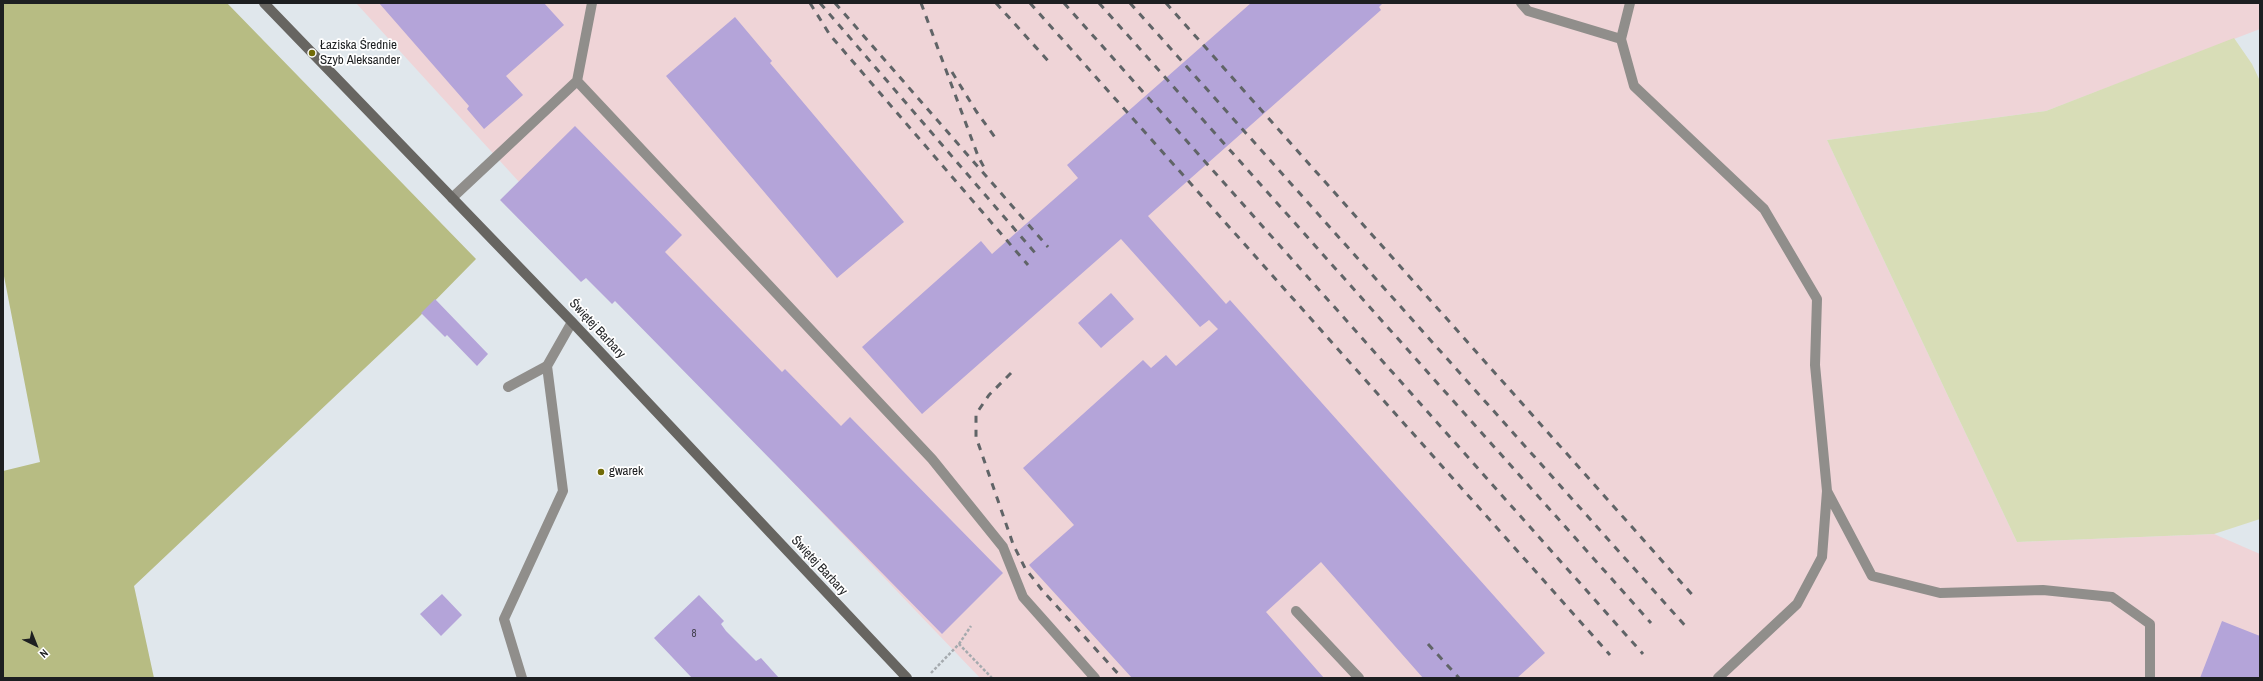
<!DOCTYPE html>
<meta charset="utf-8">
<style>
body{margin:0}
#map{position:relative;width:2263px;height:681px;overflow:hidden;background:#e0e7ec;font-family:"Archivo Narrow",sans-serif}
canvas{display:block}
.frame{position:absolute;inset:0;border:4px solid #1d1f21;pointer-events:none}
.north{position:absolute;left:16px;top:625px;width:40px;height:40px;-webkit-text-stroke:3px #fff;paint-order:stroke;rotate:137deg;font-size:11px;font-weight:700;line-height:16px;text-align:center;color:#1d1f21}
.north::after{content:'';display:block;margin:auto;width:14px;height:18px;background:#1d1f21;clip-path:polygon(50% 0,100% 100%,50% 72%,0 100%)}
</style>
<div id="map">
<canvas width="2263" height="681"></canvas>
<div class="frame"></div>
<div class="north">N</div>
</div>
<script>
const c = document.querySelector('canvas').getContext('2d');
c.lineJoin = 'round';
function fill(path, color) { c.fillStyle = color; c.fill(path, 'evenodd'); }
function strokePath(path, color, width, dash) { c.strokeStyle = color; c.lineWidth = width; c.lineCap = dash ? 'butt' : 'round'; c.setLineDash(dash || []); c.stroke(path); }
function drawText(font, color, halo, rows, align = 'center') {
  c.font = font + ' "Archivo Narrow",sans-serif'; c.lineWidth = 3.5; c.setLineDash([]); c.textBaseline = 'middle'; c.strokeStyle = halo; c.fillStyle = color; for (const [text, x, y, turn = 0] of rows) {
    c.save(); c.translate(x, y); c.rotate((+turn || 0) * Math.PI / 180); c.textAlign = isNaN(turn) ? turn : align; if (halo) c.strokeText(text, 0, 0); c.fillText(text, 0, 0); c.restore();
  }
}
const industrial = new Path2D(`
 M356 3H2260V29L2046 111 1827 140 2017 542 2214 534 2260 554V678H980L787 476Z`);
const green = new Path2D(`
 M2234 38 2252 64 2260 81V519L2214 534 2017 542 1827 140 2046 111Z`);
const forest = new Path2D(`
 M3 3H227L476 259 418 318 134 586 154 678H3V471L40 462 3 271Z`);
const building = new Path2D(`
 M379 3H544L564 25 506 76 523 95 484 129 467 109 469 106Z
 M1251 3H1383L1379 7 1381 10 1148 216 1226 304 1230 300 1545 653 1517 678H1423L1321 562 1266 612 1324 678H1132L1029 565 1074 525 1023 468 1143 360 1151 368 1166 355 1176 366 1218 329 1209 320 1200 327 1121 239 922 414 862 347 981 241 992 254 1078 178 1067 165Z
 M735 17 772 61 770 63 904 222 837 278 666 76Z
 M575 126 682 235 665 252 782 372 785 369 841 426 850 417 1003 573 942 634 615 301 612 304 586 278 581 282 500 200Z
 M1111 293 1134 319 1101 348 1078 323Z
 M435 299 488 354 477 366 447 335 445 337 421 313Z
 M442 594 462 615 441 636 420 614Z
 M699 595 724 621 721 624 726 631 756 661 761 658 779 678H692L654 638Z
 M2222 621 2260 636V678H2200Z`);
const path = new Path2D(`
 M959 644 971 626
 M931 673 959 644 992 678`);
const lane = new Path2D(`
 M1521 3 1528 11 1621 39
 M1630 3 1621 39 1634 86 1764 209 1817 299 1815 365 1827 491 1872 576 1940 593 2043 590 2112 597 2150 624V678
 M577 81 592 3
 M452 198 577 81 932 459 1003 547 1023 597 1095 678
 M508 387 547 366
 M1296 611 1359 678
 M1718 678 1797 604 1822 557 1827 491`);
const street = new Path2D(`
 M522 678 504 619 563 491 547 366 572 322`);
const secondary = new Path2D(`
 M264 3 572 322 907 678`);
const rail = new Path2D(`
 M810 3 830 35 1028 265
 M820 3 1036 254
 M835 3 1048 247
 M921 3 978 156 986 171
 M996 3 1050 63
 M1030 3 1610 655
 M1064 3 1643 654
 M1099 3 1651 623
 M1130 3 1688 629
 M1166 3 1696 599
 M952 72 976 111 997 140
 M1011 373 989 395 976 414V437L1013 544 1025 568 1042 590 1122 678
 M1428 644 1459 678`);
const markers = [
 [312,53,4,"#716b07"],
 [601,472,4,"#716b07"]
];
const numberNames = [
 ["8",694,634]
];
const poiNames = [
 ["Łaziska Średnie",320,46],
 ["Szyb Aleksander",320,61],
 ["gwarek",609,472]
];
const streetNames = [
 ["Świętej Barbary",597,329,47],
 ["Świętej Barbary",819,566,47]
];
fill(industrial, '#efd4d7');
fill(green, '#d8ddb7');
fill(forest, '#b7bc83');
fill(building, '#b4a4d9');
strokePath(path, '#a5aaae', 2.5, [3, 2]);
strokePath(lane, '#908e8b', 10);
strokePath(street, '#908e8b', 10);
strokePath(secondary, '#676561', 10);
strokePath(rail, '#606467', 3, [7, 7]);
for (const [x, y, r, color] of markers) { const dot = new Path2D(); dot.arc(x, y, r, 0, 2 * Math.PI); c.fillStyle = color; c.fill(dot); strokePath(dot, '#fff', 1.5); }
drawText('11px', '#43404f', null, numberNames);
drawText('13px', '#1d1f21', '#fff', poiNames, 'left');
drawText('13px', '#1d1f21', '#fff', streetNames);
</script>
